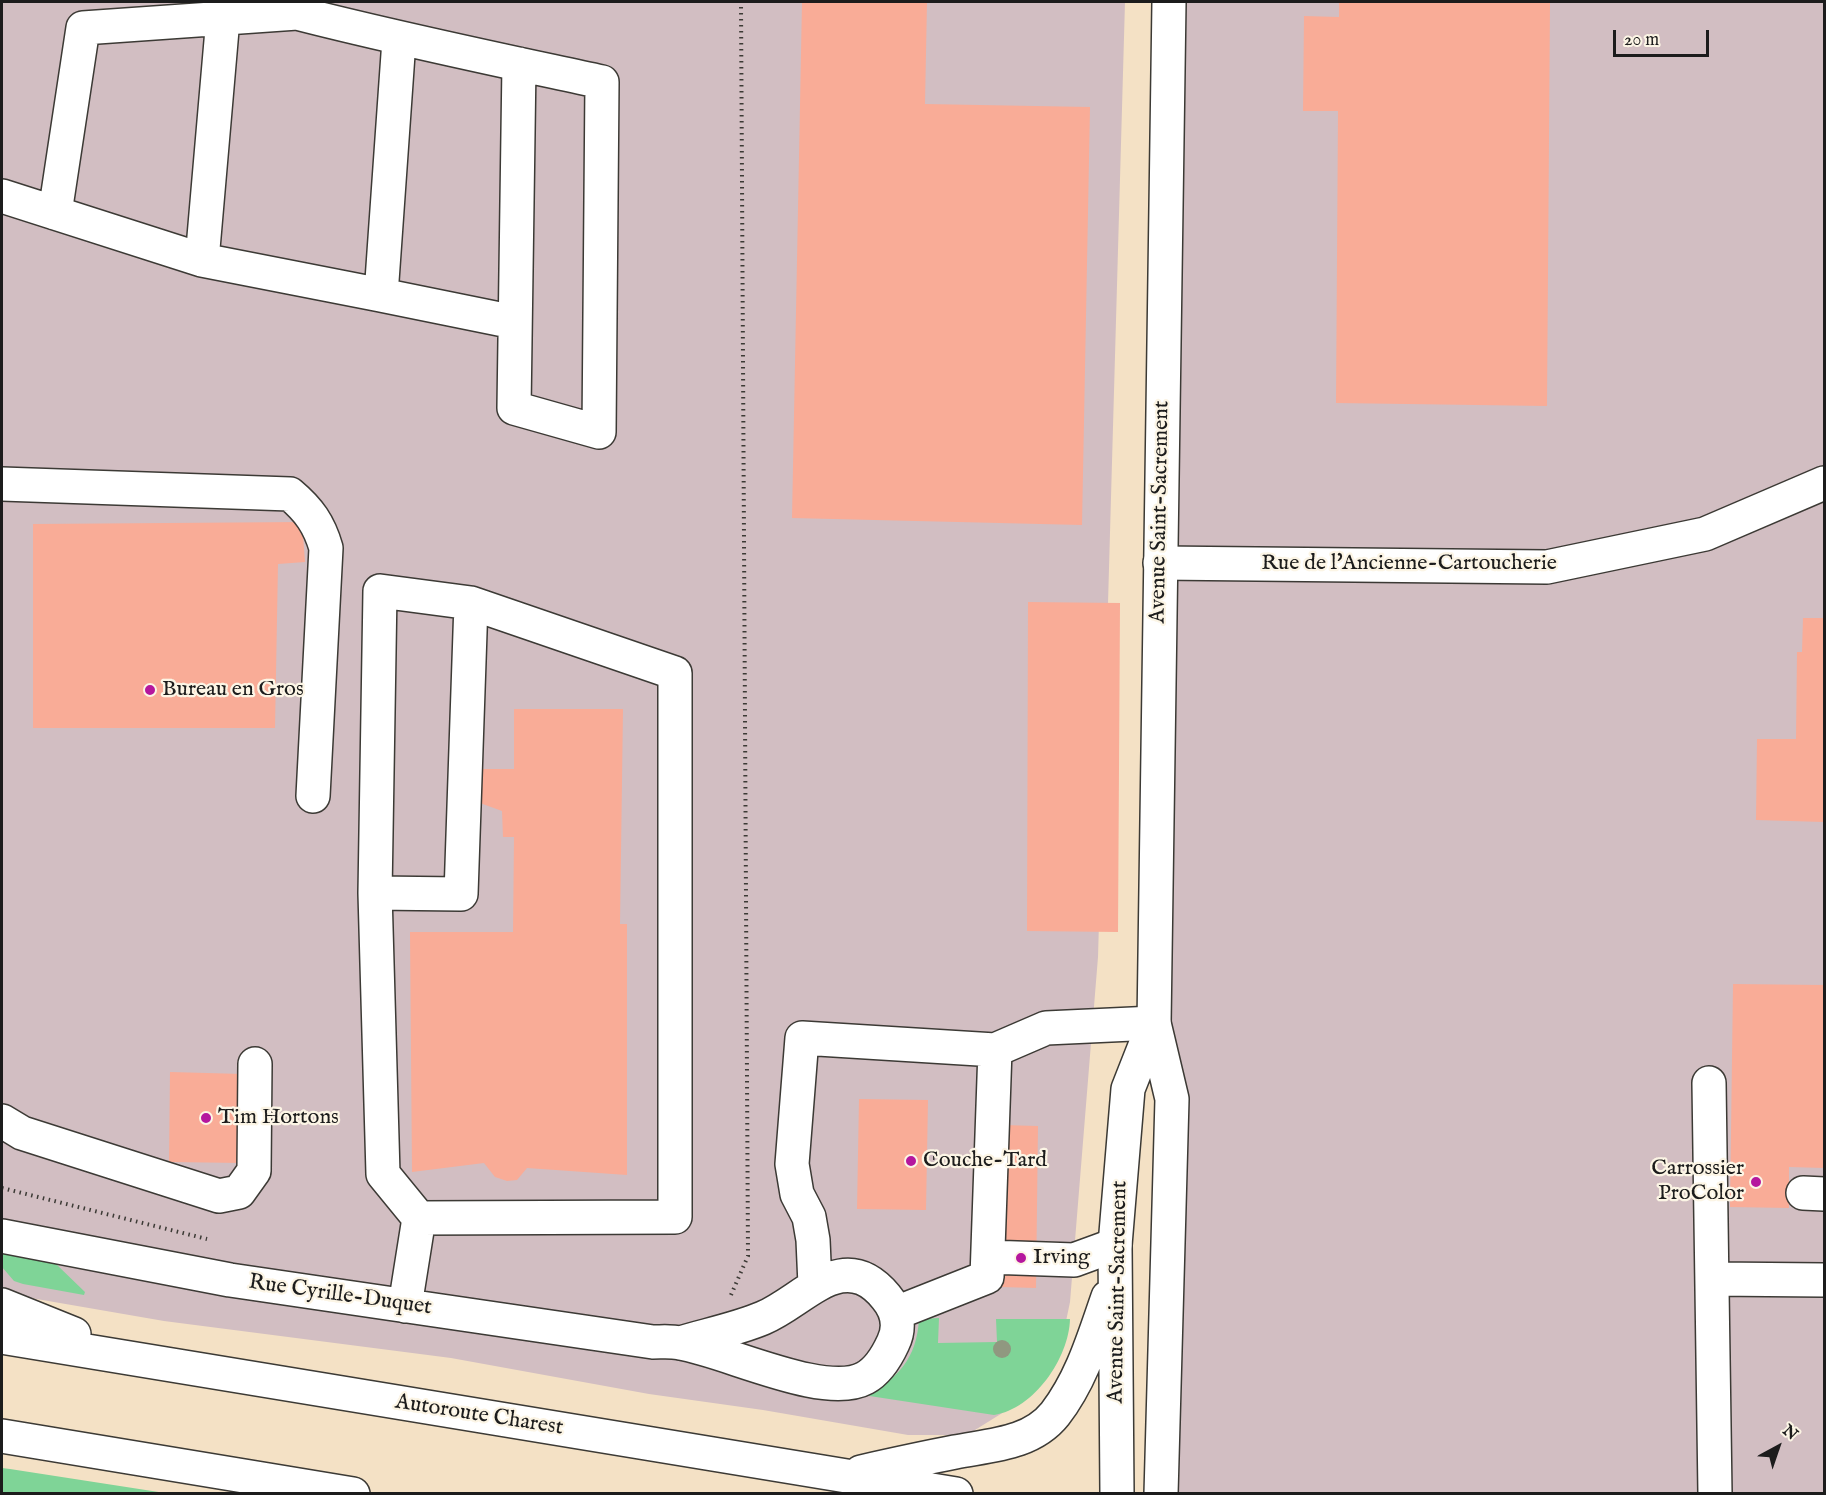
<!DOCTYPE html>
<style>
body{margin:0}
#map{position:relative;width:1826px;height:1495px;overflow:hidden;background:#f4e1c5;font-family:"IM FELL English",serif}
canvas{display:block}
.frame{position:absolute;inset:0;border:3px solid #1c1c1c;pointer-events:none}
.north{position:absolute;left:1748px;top:1417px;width:60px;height:60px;-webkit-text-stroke:4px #fcf5e5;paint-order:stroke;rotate:40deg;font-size:16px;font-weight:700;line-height:24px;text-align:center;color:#1c1c1c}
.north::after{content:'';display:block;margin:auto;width:21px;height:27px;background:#1c1c1c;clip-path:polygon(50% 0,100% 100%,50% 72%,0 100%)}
.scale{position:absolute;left:1613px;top:30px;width:96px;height:27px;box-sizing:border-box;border:3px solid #1c1c1c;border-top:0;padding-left:8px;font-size:18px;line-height:21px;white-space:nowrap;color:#1c1c1c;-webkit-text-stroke:4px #fcf5e5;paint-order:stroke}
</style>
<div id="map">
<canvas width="1826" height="1495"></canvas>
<div class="frame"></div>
<div class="north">N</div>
<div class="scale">20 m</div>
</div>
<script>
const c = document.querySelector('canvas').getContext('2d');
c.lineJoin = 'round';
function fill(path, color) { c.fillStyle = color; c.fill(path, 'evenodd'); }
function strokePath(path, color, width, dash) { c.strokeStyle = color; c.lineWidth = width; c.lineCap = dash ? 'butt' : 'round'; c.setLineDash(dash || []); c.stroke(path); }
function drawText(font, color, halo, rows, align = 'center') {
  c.font = font + ' "IM FELL English",serif'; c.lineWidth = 4.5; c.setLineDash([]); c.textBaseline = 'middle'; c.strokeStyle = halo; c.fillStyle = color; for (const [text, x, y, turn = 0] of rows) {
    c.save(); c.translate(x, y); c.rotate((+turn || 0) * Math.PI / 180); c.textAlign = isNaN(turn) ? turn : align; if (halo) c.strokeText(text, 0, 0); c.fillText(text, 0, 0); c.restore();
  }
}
const industrial = new Path2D(`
 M2 2H1125L1098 957 1070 1302 1060 1350 1028 1397 967 1435H908L763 1410 649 1394 451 1358 164 1321 2 1293Z
 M1169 2H1824V1493H1161Z`);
const green = new Path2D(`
 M2 1249 56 1264 85 1292 84 1295 23 1284 14 1281 2 1267Z
 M939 1318 938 1343 997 1342 996 1319H1070C1069 1358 1034 1409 994 1415L863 1395C898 1381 917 1357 919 1319Z
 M2 1468 10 1469 165 1493H2Z`);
const building = new Path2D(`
 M802 2H927L925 104 1090 107 1082 525 792 518Z
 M1339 2H1550L1547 406 1336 403 1338 111H1303L1304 16 1339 17Z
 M302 522 305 562 278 564 275 728H33V524Z
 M1028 602 1120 603 1118 932 1027 931Z
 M1803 618H1824V822L1756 820 1757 739H1796L1797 652H1802Z
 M514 709H623L620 924H627V1175L527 1168 517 1180 507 1181 495 1177 484 1163 412 1172 410 932H513L514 837H503L502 811 480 803 478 769H514Z
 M1733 984 1824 985V1168L1789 1167V1208L1730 1207Z
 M170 1072 243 1074V1163L169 1162Z
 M859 1099 928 1100 926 1210 857 1209Z
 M1002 1125 1038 1126 1036 1288 1000 1287Z`);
const path = new Path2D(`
 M927 1158H960
 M2 1188 207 1239
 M731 1295 748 1256 741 2`);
const minor = new Path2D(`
 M297 2V13C398 39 500 60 602 82L599 432 514 408 519 64
 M399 40 381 295 514 322
 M2 196 202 260 381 295
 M55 213 83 28 297 13
 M202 260 223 18
 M2 484 290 494C309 510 319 524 326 548L313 796
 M1160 563 1547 567 1705 534 1824 483
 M375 893 380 591 471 603
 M1709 1083 1715 1494
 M2 1121 22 1133 219 1196 239 1192 254 1171 255 1064
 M1803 1193 1824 1194
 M2 1236 230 1280 653 1342C662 1342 671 1341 680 1343 725 1350 825 1400 865 1378 878 1371 887 1356 893 1343 901 1327 897 1310 886 1297 843 1245 804 1301 763 1318 737 1329 707 1335 680 1343
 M988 1257 1074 1260 1115 1245
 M1713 1279 1824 1280
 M815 1285 813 1240 809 1217 797 1194 792 1164 802 1038 995 1050 1046 1028 1154 1023
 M405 1306 419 1218 675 1217V673L471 603 461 894 375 893 383 1174 419 1218
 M896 1313 987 1277 995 1050`);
const major = new Path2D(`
 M2 1305 74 1334
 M2 1337 956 1494
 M2 1436 353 1494
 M861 1472C892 1465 924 1458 955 1452 991 1445 1031 1444 1055 1414 1082 1379 1094 1337 1108 1297
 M1117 1494 1115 1245 1128 1089 1154 1023
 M1161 1494 1172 1099 1154 1023 1169 2`);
const trees = [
 [1002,1349]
];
const markers = [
 [150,690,6,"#b5179e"],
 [206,1118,6,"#b5179e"],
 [911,1161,6,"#b5179e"],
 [1756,1182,6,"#b5179e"],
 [1021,1258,6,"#b5179e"]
];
const streetNames = [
 ["Avenue Saint-Sacrement",1161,512,-89],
 ["Rue de l'Ancienne-Cartoucherie",1409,564],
 ["Avenue Saint-Sacrement",1119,1292,-89],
 ["Rue Cyrille-Duquet",340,1296,8],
 ["Autoroute Charest",479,1416,9]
];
const poiNames = [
 ["Bureau en Gros",162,690],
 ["Tim Hortons",218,1118],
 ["Couche-Tard",923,1161],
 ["Carrossier",1744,1169,"right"],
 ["ProColor",1744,1194,"right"],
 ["Irving",1033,1258]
];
fill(industrial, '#d2bec2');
fill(green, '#7fd497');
fill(building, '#f9ac97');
strokePath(minor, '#3c3a35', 36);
strokePath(major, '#3c3a35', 36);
strokePath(path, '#3c3a35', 4, [1.5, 4.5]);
strokePath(minor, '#fff', 33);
strokePath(major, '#fff', 33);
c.fillStyle = '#909880';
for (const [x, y] of trees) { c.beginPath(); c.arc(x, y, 9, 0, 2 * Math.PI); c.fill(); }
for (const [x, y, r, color] of markers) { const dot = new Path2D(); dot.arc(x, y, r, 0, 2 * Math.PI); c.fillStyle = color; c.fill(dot); strokePath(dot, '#fcf5e5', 2); }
drawText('22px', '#1c1c1c', '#fcf5e5', streetNames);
drawText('22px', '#1c1c1c', '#fcf5e5', poiNames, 'left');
</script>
